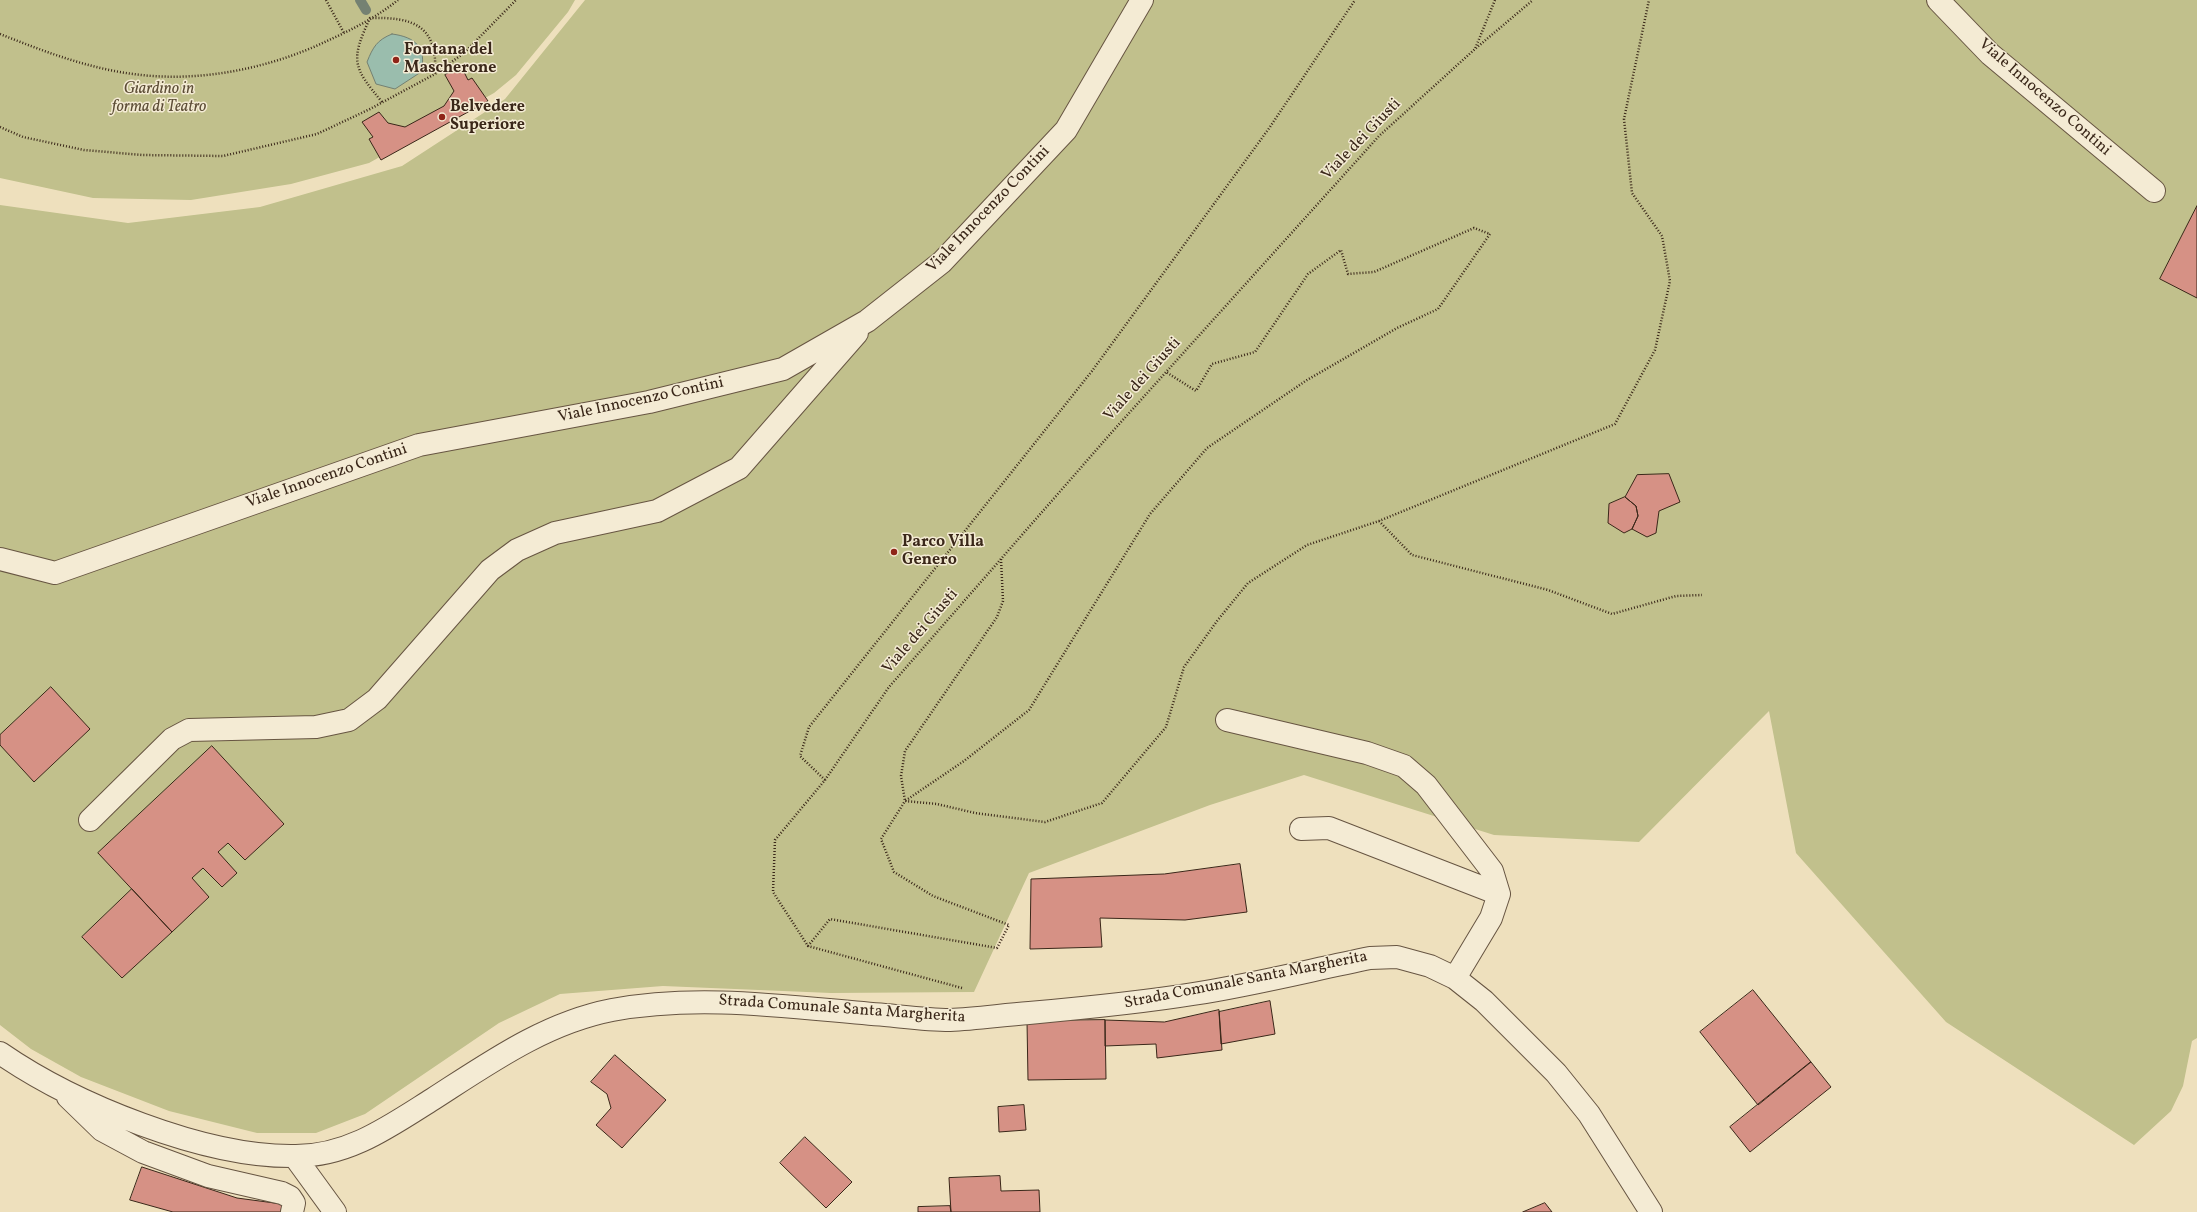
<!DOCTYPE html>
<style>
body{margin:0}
canvas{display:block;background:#eee0bd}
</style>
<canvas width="2197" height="1212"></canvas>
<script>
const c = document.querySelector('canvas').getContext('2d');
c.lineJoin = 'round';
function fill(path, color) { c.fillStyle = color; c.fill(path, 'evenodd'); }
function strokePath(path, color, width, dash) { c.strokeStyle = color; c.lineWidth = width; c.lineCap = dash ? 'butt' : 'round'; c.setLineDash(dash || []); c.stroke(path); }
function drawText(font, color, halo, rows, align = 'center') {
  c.font = font + ' Vollkorn,serif'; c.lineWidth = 3; c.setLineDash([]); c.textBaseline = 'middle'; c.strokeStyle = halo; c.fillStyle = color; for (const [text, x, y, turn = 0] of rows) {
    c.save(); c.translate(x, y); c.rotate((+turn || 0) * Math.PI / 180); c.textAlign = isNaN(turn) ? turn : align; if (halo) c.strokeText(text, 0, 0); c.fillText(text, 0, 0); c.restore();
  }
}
const green = new Path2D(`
 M0 0H575L568 12 516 75 494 93 369 163 291 184 191 200 93 198 0 178Z
 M585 0H2197V1038L2192 1041 2183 1086 2171 1111 2134 1145 1946 1022 1796 853 1769 711 1639 842 1494 835 1304 775 1210 805 1029 873 974 992 831 993 663 986 560 994 499 1023 365 1114 316 1133H257L169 1111 81 1077 31 1049 0 1025V205L128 223 260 207 402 166 505 99Z`);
const water = new Path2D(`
 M392 34C416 37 427 48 421 72L395 89 376 84 367 62C373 47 377 40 392 34Z`);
const stream = new Path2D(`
 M360 0 366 10`);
const building = new Path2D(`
 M461 66 468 80 472 78 488 101 381 160 369 139 373 137 362 122 379 112 388 123 405 127 444 106 454 91 445 75Z
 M2197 206V298L2160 279Z
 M1669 474 1680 502 1659 511 1656 533 1647 537 1632 529 1638 516 1636 506 1625 497 1637 475Z
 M1625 497 1636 506 1638 516 1632 529 1624 533 1608 523 1609 504Z
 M51 687 90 729 34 782 0 745V735Z
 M212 746 284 824 245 860 228 843 218 852 237 873 222 887 203 868 192 878 209 897 172 932 98 853Z
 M1240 864 1247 912 1185 920 1100 918 1102 947 1030 949 1031 879 1164 874Z
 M132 889 172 932 122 978 82 937Z
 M1753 990 1811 1062 1758 1105 1700 1032Z
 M1270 1001 1275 1034 1221 1044 1219 1012Z
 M1219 1010 1222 1050 1157 1058 1156 1044 1105 1046V1020L1164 1022Z
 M1105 1020 1106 1079 1028 1080 1027 1021Z
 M615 1055 666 1100 622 1148 596 1125 611 1108 607 1094 591 1082Z
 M1811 1062 1831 1087 1750 1152 1730 1127Z
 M1024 1105 1026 1130 999 1132 998 1107Z
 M805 1137 852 1182 826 1208 780 1163Z
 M142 1167 237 1198 282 1204 281 1212H173L130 1200Z
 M1000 1176 1001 1191 1039 1190 1040 1212H951L949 1178Z
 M1545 1203 1552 1212H1523Z
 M950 1206 951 1212H918V1207Z`);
const path = new Path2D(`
 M326 0 344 33
 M1495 0 1475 49 1533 0
 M0 34C43 51 87 68 133 74 198 83 268 69 327 41 351 30 377 17 398 0
 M382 102C353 67 350 61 370 18 413 17 438 25 435 74
 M0 127 23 137 84 150 142 155 223 156 317 134 370 109 435 74 464 53 516 0
 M1379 521 1412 555 1548 590 1612 614 1676 596 1702 595
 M1001 559 1003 601 997 617 905 751 901 776 905 801 964 761 1029 710 1150 514 1207 448 1307 380 1397 328 1438 309 1490 234 1474 228 1374 272 1348 274 1341 250 1308 274 1255 352 1212 364 1196 391 1166 372
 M825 780 800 756 809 727 1092 371 1270 127 1355 0
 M808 946 830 919 997 948 1009 925 933 896 894 872 881 839 905 801 937 804 975 813 1045 822 1102 803 1166 727 1184 667 1217 621 1248 583 1307 545 1379 521 1615 424 1655 350 1670 281 1662 236 1632 193 1624 119 1649 0
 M962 988 808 946 773 892 775 840 825 780 889 687 1112 432 1379 136 1475 49`);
const minor = new Path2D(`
 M1938 0 1990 54 2154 191
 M0 559 55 573 419 445 649 402 783 369 867 321 942 262 1066 130 1142 0
 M1227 720 1367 753 1404 766 1426 785 1492 871 1499 894 1491 918 1455 978
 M90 820 172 739 189 730 316 727 349 720 377 699 490 570 517 550 555 533 657 511 739 468 857 333
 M1301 829 1329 828 1499 894
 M0 1053C74 1104 205 1158 296 1156 349 1156 390 1126 433 1099 489 1063 545 1023 612 1010 702 993 795 1008 885 1015 906 1017 928 1020 950 1020 976 1019 1002 1015 1029 1013 1084 1008 1138 1003 1193 994 1252 985 1311 970 1370 958L1397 957 1430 966 1455 978 1484 1001 1556 1073 1589 1114 1651 1212
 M68 1097 102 1130 143 1152 208 1176 282 1193 290 1197 294 1203 292 1212
 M295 1157 335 1212`);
const markers = [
 [396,60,4,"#8f2418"],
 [442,117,4,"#8f2418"],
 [894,552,4,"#8f2418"]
];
const poiNames = [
 ["Fontana del",404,51],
 ["Mascherone",404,69],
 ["Belvedere",450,108],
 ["Superiore",450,126],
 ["Parco Villa",902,543],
 ["Genero",902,561]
];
const parkNames = [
 ["Giardino in",159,90],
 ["forma di Teatro",159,108]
];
const streetNames = [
 ["Viale Innocenzo Contini",2044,98,41],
 ["Viale dei Giusti",1362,140,-46],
 ["Viale Innocenzo Contini",989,210,-46],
 ["Viale dei Giusti",1143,380,-48],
 ["Viale Innocenzo Contini",641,401,-12],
 ["Viale Innocenzo Contini",327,477,-19],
 ["Viale dei Giusti",921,632,-49],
 ["Strada Comunale Santa Margherita",1246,981,-11],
 ["Strada Comunale Santa Margherita",842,1010,4]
];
fill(green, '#c1c08c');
fill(water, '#9abdad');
strokePath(water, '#748172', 1);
strokePath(stream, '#748172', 10);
fill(building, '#d69185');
strokePath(building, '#3a2719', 1);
strokePath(minor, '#675542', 24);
strokePath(path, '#3a2719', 2.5, [1, 2]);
strokePath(minor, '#f4ebd4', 22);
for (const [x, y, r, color] of markers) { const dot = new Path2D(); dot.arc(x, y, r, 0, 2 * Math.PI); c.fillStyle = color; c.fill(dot); strokePath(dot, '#f4ebd4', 1.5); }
drawText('bold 16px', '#3a2719', '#f4ebd4', poiNames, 'left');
drawText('italic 16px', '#5c4d36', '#f4ebd4', parkNames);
drawText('16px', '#3a2719', '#f4ebd4', streetNames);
</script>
